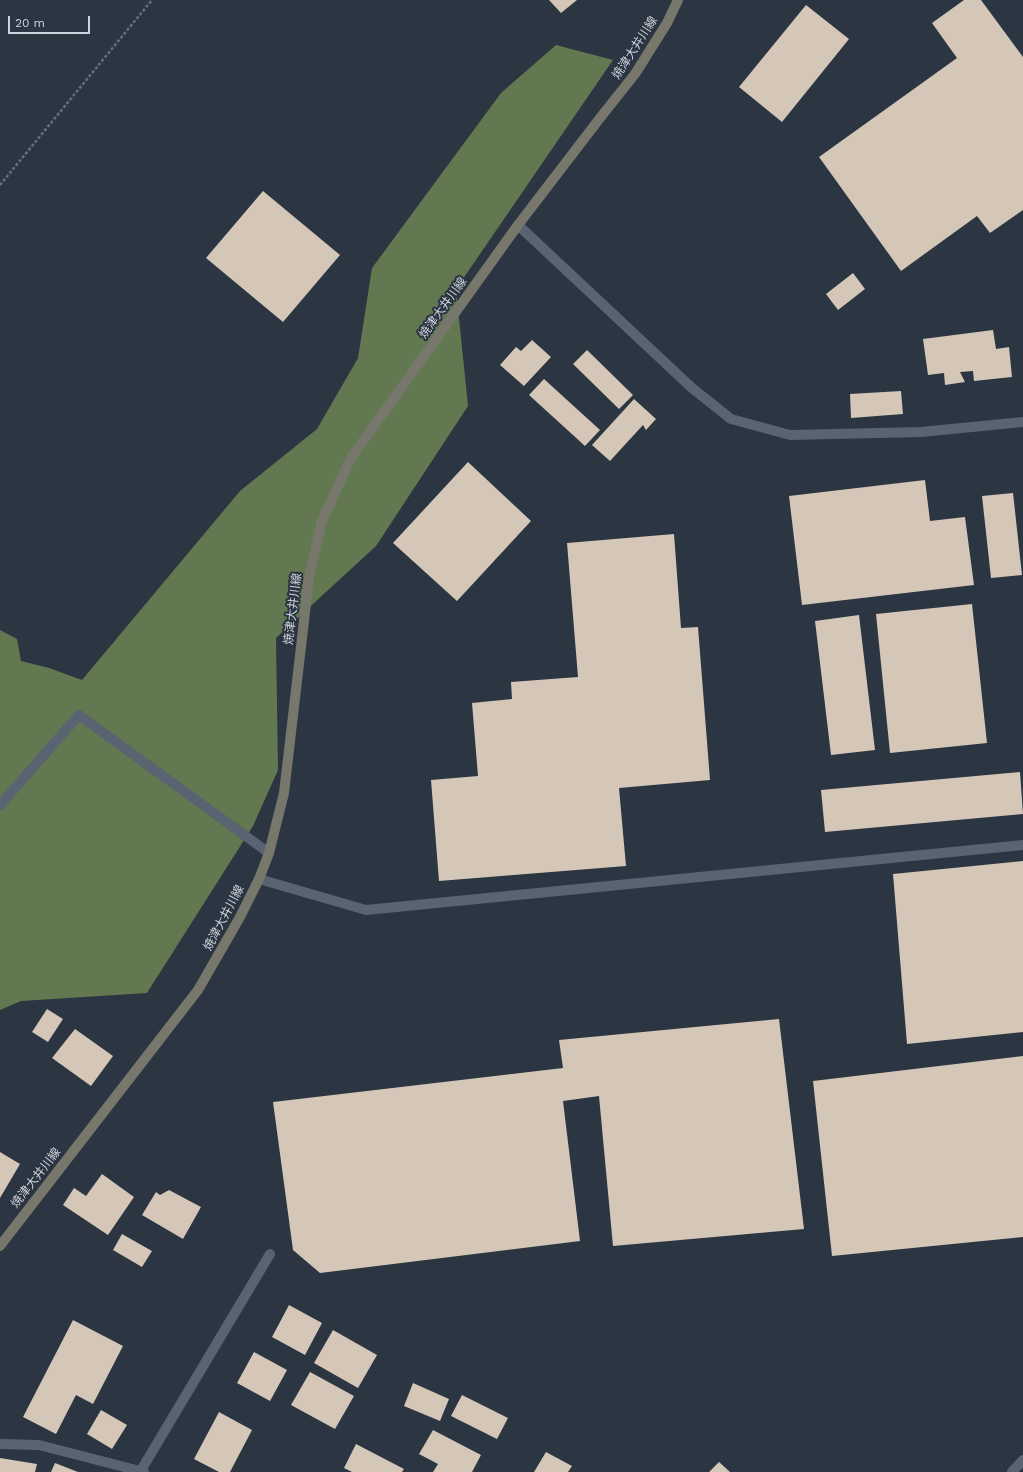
<!DOCTYPE html>
<meta charset="utf-8">
<style>
body{margin:0}
#map{position:relative;width:1023px;height:1472px;overflow:hidden;background:#2c3542;font-family:"Work Sans",sans-serif}
canvas{display:block}
.scale{position:absolute;left:8px;top:16px;width:82px;height:18px;box-sizing:border-box;border:2px solid #cdd3db;border-top:0;padding-left:5px;font-size:12px;line-height:14px;white-space:nowrap;color:#cdd3db;-webkit-text-stroke:3px #2c3542;paint-order:stroke}
</style>
<div id="map">
<canvas width="1023" height="1472"></canvas>
<div class="scale">20 m</div>
</div>
<script>
const c = document.querySelector('canvas').getContext('2d');
c.lineJoin = 'round';
function fill(path, color) { c.fillStyle = color; c.fill(path, 'evenodd'); }
function strokePath(path, color, width, dash) { c.strokeStyle = color; c.lineWidth = width; c.lineCap = dash ? 'butt' : 'round'; c.setLineDash(dash || []); c.stroke(path); }
function drawText(font, color, halo, rows, align = 'center') {
  c.font = font + ' "Work Sans","Noto Sans JP",sans-serif'; c.lineWidth = 4; c.setLineDash([]); c.textBaseline = 'middle'; c.strokeStyle = halo; c.fillStyle = color; for (const [text, x, y, turn = 0] of rows) {
    c.save(); c.translate(x, y); c.rotate((+turn || 0) * Math.PI / 180); c.textAlign = isNaN(turn) ? turn : align; if (halo) c.strokeText(text, 0, 0); c.fillText(text, 0, 0); c.restore();
  }
}
const forest = new Path2D(`
 M556 45 613 60 456 289 468 406 376 546 276 638 278 770 253 826 147 993 21 1001 0 1010V630L17 639 21 661 49 668 82 680 240 491 317 429 358 358 372 268 501 93Z`);
const building = new Path2D(`
 M549 0H577L561 13Z
 M964 0H981L1023 57V210L990 233 977 216 901 271 819 157 957 58 932 23Z
 M806 5 849 39 782 122 739 87Z
 M263 191 340 255 283 322 206 258Z
 M853 273 865 289 838 310 826 294Z
 M993 330 996 349 1009 347 1012 377 974 381 973 371 960 372 965 382 945 385 944 373 928 375 923 339Z
 M532 340 551 357 524 386 500 365 516 347 521 351Z
 M587 350 633 395 619 409 573 364Z
 M544 379 600 430 585 446 529 395Z
 M901 391 903 414 851 418 850 394Z
 M634 399 656 419 646 430 643 425 610 461 592 445Z
 M468 462 531 521 457 601 393 543Z
 M925 480 930 521 965 517 974 585 802 605 789 496Z
 M1013 493 1022 575 991 578 982 496Z
 M674 534 681 628 698 627 710 780 619 788 626 866 439 881 431 780 478 776 472 703 512 699 511 682 578 677 567 543Z
 M972 604 987 743 890 753 876 614Z
 M859 615 875 750 831 755 815 621Z
 M1020 772 1023 814 825 832 821 790Z
 M1023 861V1032L907 1044 893 874Z
 M47 1009 63 1019 48 1042 32 1032Z
 M779 1019 804 1229 613 1246 599 1096 563 1101 580 1241 320 1273 293 1250 273 1102 563 1068 559 1040Z
 M75 1029 113 1056 91 1086 52 1058Z
 M1023 1056V1237L832 1256 813 1081Z
 M0 1152 20 1164 0 1198Z
 M102 1174 134 1197 108 1235 63 1205 74 1188 86 1196Z
 M169 1190 201 1207 183 1239 142 1215 156 1192 160 1195Z
 M122 1234 152 1251 142 1267 113 1250Z
 M289 1305 322 1323 305 1355 272 1337Z
 M73 1320 123 1346 93 1404 76 1395 56 1434 23 1417Z
 M333 1330 377 1355 358 1388 314 1363Z
 M254 1352 287 1370 270 1401 237 1383Z
 M310 1372 354 1396 335 1429 291 1405Z
 M413 1383 449 1399 440 1421 404 1406Z
 M462 1395 508 1418 497 1439 451 1416Z
 M101 1410 127 1425 112 1449 87 1434Z
 M219 1412 252 1430 230 1472H219L194 1459Z
 M433 1430 481 1455 472 1472H433L438 1464 419 1454Z
 M356 1444 404 1469 402 1472H352L344 1468Z
 M546 1452 572 1466 568 1472H534Z
 M0 1458 37 1464 35 1472H0Z
 M719 1462 730 1472H709Z
 M55 1463 78 1472H51Z`);
const path = new Path2D(`
 M0 185 152 0`);
const minor = new Path2D(`
 M518 225 692 388 731 419 790 435 921 432 1023 422
 M0 805 79 715 269 853
 M259 879 366 910 1023 845
 M0 1444 39 1445 144 1472
 M140 1472 270 1254
 M1012 1472 1023 1460`);
const secondary = new Path2D(`
 M0 1246 198 990 240 917 259 879 269 853 284 793 309 578 322 521 351 458 518 225 600 118 635 74 667 23 678 0`);
const streetNames = [
 ["焼津大井川線",635,48,-57],
 ["焼津大井川線",443,308,-54],
 ["焼津大井川線",293,609,-83],
 ["焼津大井川線",224,918,-62],
 ["焼津大井川線",36,1178,-52]
];
fill(forest, '#617851');
fill(building, '#d4c7b7');
strokePath(path, '#676f7a', 2.5, [3, 2]);
strokePath(minor, '#596472', 10);
strokePath(secondary, '#77776c', 10);
drawText('12px', '#cdd3db', '#2c3542', streetNames);
</script>
